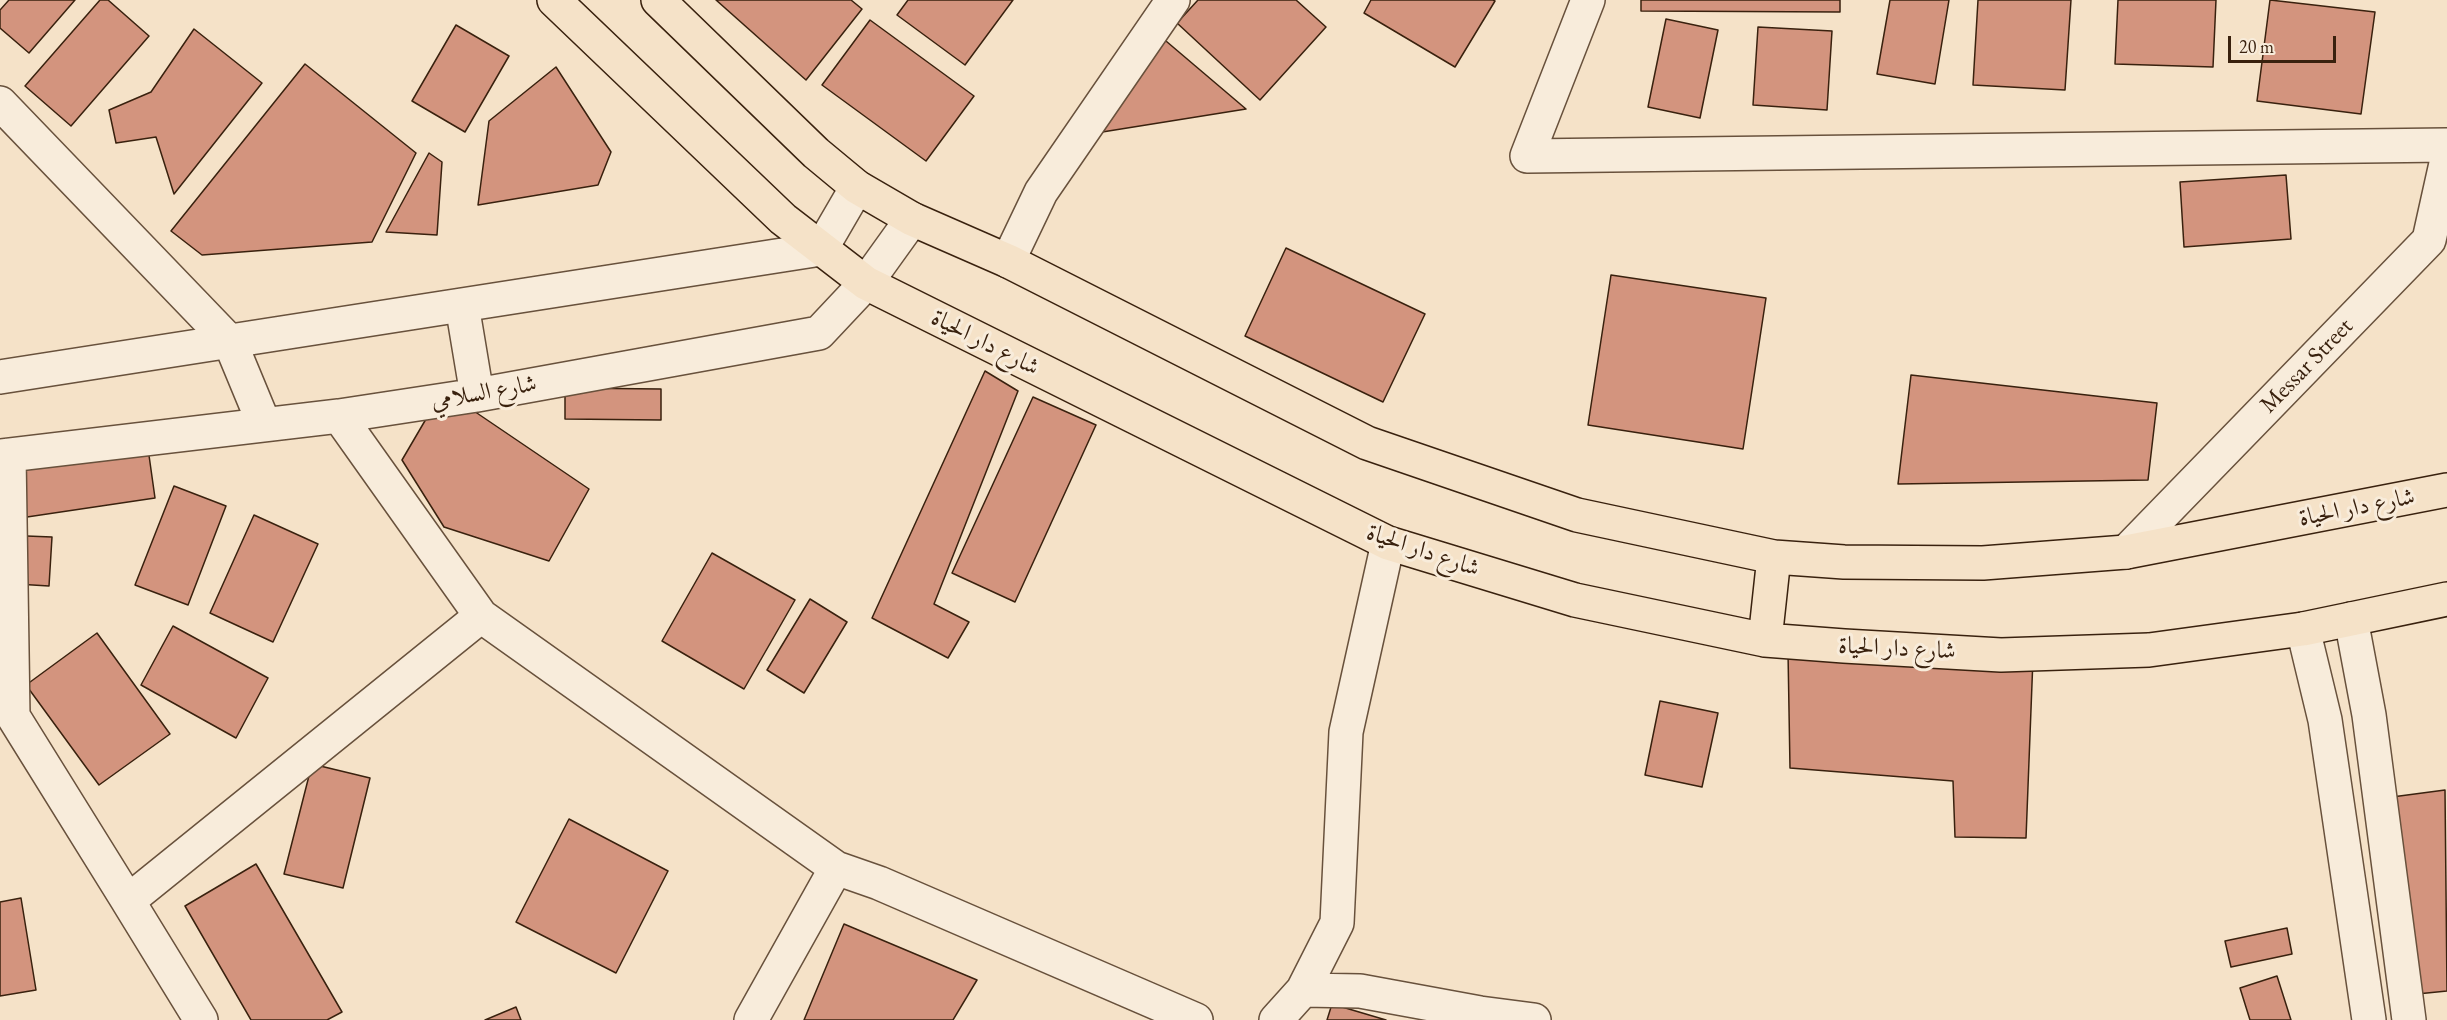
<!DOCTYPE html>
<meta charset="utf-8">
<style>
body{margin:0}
#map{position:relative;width:2447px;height:1020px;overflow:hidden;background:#f5e2c8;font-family:"EB Garamond",serif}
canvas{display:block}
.scale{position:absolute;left:2228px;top:36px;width:108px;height:27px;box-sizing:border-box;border:3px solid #39210e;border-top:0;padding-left:8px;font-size:18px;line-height:21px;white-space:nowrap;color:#39210e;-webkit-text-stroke:4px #f8ecdb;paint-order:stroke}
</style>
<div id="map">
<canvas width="2447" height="1020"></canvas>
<div class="scale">20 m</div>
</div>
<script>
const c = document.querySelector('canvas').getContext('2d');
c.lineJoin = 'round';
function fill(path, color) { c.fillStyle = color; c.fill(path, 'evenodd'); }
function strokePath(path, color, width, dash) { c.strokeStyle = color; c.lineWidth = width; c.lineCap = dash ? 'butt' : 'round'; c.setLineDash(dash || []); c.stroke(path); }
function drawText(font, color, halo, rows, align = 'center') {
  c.font = font + ' "EB Garamond",Amiri,serif'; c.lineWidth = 6; c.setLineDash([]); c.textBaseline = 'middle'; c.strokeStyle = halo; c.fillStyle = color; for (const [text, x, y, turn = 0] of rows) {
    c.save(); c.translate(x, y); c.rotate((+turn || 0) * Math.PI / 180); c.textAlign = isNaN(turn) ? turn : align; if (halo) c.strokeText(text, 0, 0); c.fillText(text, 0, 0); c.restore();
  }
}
const building = new Path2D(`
 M9 0H75L29 53 0 28V10Z
 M100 0H108L149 36 71 126 25 86Z
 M716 0H851L862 9 806 80Z
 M908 0H1013L965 65 897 15Z
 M1198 0H1296L1326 27 1260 100 1177 23Z
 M1371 0H1493L1495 1 1455 67 1364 13Z
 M1641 0H1840V12L1641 11Z
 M1890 0H1949L1935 84 1877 74Z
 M1978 0H2071L2065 90 1973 85Z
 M2118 0H2216L2213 67 2115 64Z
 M2270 0 2375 12 2361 114 2257 101Z
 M1666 19 1718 30 1700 118 1648 107Z
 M870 20 974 96 926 161 822 85Z
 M456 25 509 56 465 132 412 101Z
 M1758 27 1832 31 1827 110 1753 105Z
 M194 29 262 83 174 194 156 137 116 143 109 110 151 92Z
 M1153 30 1246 109 1096 133Z
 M305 64 416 153 372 242 202 255 171 231Z
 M556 67 611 152 598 185 478 205 489 121Z
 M429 153 442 162 437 235 386 232Z
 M2286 175 2291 239 2184 247 2180 182Z
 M1286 248 1425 314 1383 402 1245 336Z
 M1611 275 1766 298 1743 449 1588 425Z
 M985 371 1018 391 934 604 969 622 948 658 872 618Z
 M1911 375 2157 403 2148 480 1898 484Z
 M565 388 661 389V420L565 419Z
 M1033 397 1096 425 1015 602 952 573Z
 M468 407 589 489 549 561 444 527 402 460 426 419Z
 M145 427 155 498 0 521V448Z
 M174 486 226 506 188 605 135 585Z
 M254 515 318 544 273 642 210 613Z
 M1 535 52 537 49 586 0 583Z
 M712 553 795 600 744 689 662 641Z
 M810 599 847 622 804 693 767 670Z
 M173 626 268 678 236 738 141 685Z
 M97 633 170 734 99 785 26 685Z
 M1788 652 2033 658 2026 838 1955 837 1953 781 1790 768Z
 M1660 701 1718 713 1702 787 1645 775Z
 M312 764 370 778 343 888 284 874Z
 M2445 790 2447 991 2417 994 2392 797Z
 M569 819 668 871 616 973 516 922Z
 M256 864 342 1012 327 1020H251L185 906Z
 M21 898 36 990 0 996V902Z
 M844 924 977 980 953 1020H804Z
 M2287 928 2292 954 2231 967 2225 941Z
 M2277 976 2291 1020H2250L2240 988Z
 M1332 1004 1386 1020H1327Z
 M516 1007 521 1020H485Z`);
const minor = new Path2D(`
 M1588 0 1527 156 2447 145
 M0 103 230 342 264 424
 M1008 261 1041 192 1173 0
 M462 305 477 395
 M0 377 821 249 857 187
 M339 416 481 616 836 868 751 1020
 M9 455 13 716 128 901
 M0 456 339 416 477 395 819 333 866 283 912 219
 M2126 552 2429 240 2447 159
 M2351 619 2369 715 2409 1020
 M2303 629 2325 720 2369 1020
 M836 868 879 883 1196 1020
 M1303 990 1360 991 1480 1013 1534 1020
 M201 1020 128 901 481 616
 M1276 1020 1303 990 1337 923 1346 732 1388 543`);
const major = new Path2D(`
 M554 0 783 219 866 283 1388 543 1575 600 1765 640 1844 646 2001 655 2149 650 2303 629 2447 599
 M658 0 816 153 857 187 912 219 1008 261 1367 443 1577 515 1774 557 1844 562 1983 563 2126 552 2447 490
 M1765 640 1774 557`);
const streetNames = [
 ["شارع دار الحياة",985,343,27],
 ["Messar Street",2307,366,-46],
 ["شارع السلامي",484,393,-10],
 ["شارع دار الحياة",2357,508,-11],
 ["شارع دار الحياة",1423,551,19],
 ["شارع دار الحياة",1897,649,3]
];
fill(building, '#d3947e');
strokePath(building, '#39210e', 1.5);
strokePath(minor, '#68513c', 36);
strokePath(major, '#39210e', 36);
strokePath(minor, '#f8ecdb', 33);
strokePath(major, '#f5e2c8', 33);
drawText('24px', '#39210e', '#f8ecdb', streetNames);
</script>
